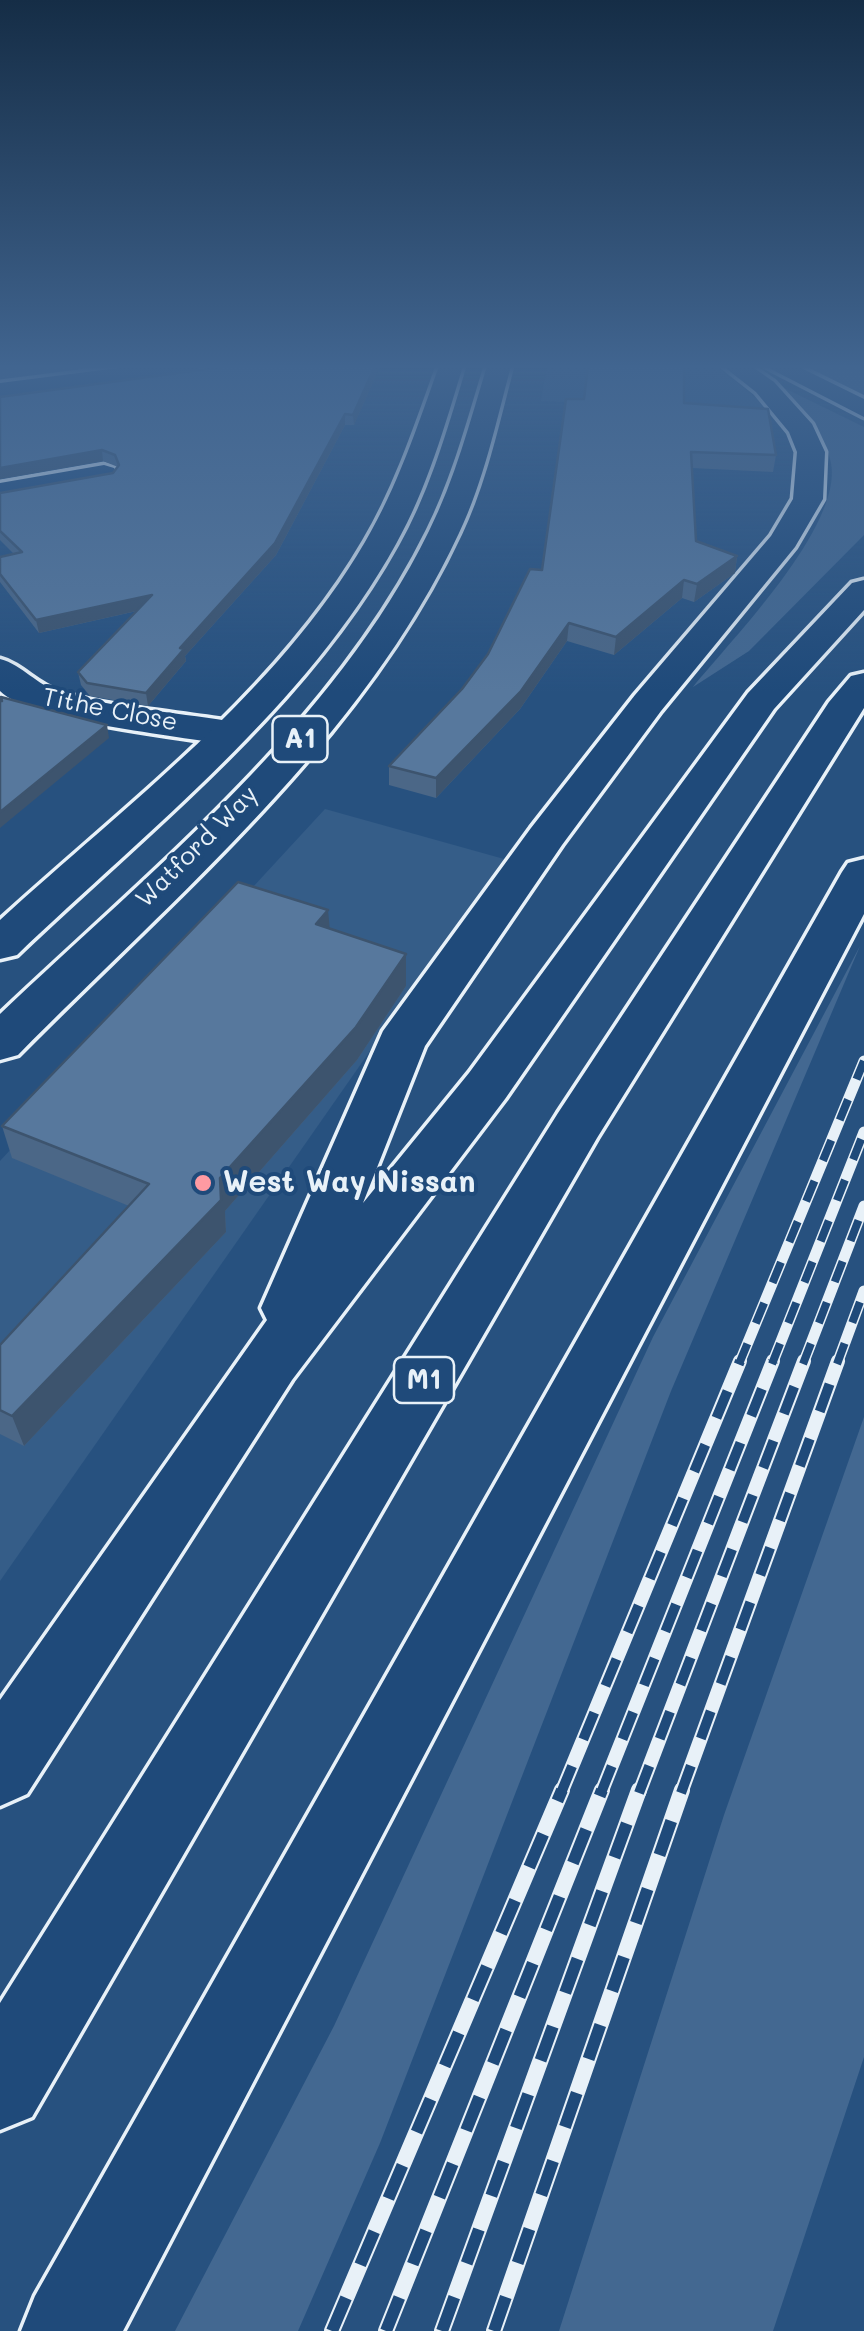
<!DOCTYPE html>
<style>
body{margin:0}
canvas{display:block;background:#27517f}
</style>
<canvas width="864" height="2331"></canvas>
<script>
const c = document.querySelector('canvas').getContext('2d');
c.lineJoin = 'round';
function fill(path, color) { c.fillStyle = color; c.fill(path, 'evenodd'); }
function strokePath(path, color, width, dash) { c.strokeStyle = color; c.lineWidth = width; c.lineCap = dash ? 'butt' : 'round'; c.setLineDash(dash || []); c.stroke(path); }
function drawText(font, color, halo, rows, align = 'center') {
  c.font = font + ' Mali,sans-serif'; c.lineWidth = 8; c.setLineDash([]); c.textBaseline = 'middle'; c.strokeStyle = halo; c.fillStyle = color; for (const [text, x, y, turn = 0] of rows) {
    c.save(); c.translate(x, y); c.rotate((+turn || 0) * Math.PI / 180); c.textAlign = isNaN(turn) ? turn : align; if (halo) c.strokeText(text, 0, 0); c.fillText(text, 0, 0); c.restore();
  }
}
const built = new Path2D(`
 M547 366H716L770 409 541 401Z
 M325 809 504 859 0 1581V1161Z`);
const green = new Path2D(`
 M0 366H153L0 384Z
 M790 366H864V401Z
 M774 383 864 427V535L749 651 693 687C732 639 843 526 831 463 825 432 798 402 774 383Z
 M860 946 671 1391 380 2143 298 2331H175L334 2026 653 1337Z
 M864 1417V2057L773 2331H559L724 1815Z`);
const minor = new Path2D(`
 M134 366H203L191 373 0 399V383Z
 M104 465 114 468 118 474 114 480 0 501V483Z
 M0 659C23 665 36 685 60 692 113 708 173 712 228 721L242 725 247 733 242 741 228 745C181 736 29 721 0 691Z`);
const highway = new Path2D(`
 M439 366H463C445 425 427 489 396 544 306 707 150 828 17 955L0 959V920C127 804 277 693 365 542 397 488 418 425 439 366Z
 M487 366H511C496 422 484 480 459 533 363 740 175 896 18 1055L0 1060V1014C153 869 334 724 429 531 455 479 470 422 487 366Z
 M723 366H751L774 382 812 424 825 452 823 499 795 547 661 711 562 845 425 1046 363 1203 469 1073 748 693 852 583 864 580V610L774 709 505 1099 292 1380 27 1794 0 1806V1700L267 1320 261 1308 383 1031 531 828 635 695 771 536 793 499 797 452 789 432 756 392Z
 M765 366H797L864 399V417Z
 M864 673V708L597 1138 32 2117 0 2130V2003L558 1113 829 702 851 676Z
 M864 859V914L123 2331H21L35 2296 842 872 848 863Z`);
const railFar2 = new Path2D(`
 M739 1364 864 1061
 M772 1364 864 1132
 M803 1364 864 1206
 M837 1364 864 1291`);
const railFar1 = new Path2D(`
 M561 1793 740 1361
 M601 1793 773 1361
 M639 1793 804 1361
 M681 1793 838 1361`);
const rail = new Path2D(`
 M332 2331 562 1790
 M386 2331 602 1790
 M442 2331 639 1790
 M494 2331 682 1790`);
const wall = new Path2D(`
 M230 366H380L354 425H345L276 555 185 656 186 661 148 706 90 696 81 685 78 672 137 611 39 633 0 582V557L14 554 0 540V493L113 473 118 467 103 461 0 479V397Z
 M684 403 776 455 773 472 692 468 696 541 737 556 735 573 694 602 682 598 614 655 567 641 520 709 436 798 389 785V766L462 689 488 654 542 570Z
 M330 929 406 986 357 1060 225 1211 226 1232 24 1446 0 1434V1345L129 1206 12 1158 2 1126Z`);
const shadedWall = new Path2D(`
 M375 366H380L354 425 353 415Z
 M345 414V425L276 555 185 656 186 661 148 706 146 693 180 648Z
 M102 450 103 461 0 479V468Z
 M737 556 735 573 694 602 697 584Z
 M684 580 682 598 614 655 616 637Z
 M152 595 154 607 39 633 36 620Z
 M569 623 567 641 520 709 436 798V778Z
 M107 725 109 738 0 828V812Z
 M328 910 331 942 316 924Z
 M406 954V986L357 1060 225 1211 226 1232 24 1446 12 1416 220 1178Z`);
const building = new Path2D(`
 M230 366H375L353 415 345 414 275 543 180 648 184 649 146 693 87 683 78 672 152 595 36 620 0 574V557L22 552 0 531V493L113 473 119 465 115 455 102 450 0 468V397Z
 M588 366H684V403L768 409 776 455 691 452 696 541 737 556 697 584 684 580 616 637 569 623 521 691 436 778 389 766 462 689 488 654 530 569 542 570 566 399H584Z
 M1 697 107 725 0 812V699L2 701Z
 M238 882 328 910 316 924 406 954 356 1027 220 1178 221 1200 12 1416 0 1410V1345L149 1184 2 1126Z`);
const markers = [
 [203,1183,10,"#ff9aa2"]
];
const farStreetnames = [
 ["Tithe Close",110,710,11],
 ["Watford Way",197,847,-45]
];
const shields = [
 [300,739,55],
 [424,1380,60]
];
const shieldNames = [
 ["A1",300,739],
 ["M1",424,1380]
];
const poiNames = [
 ["West Way Nissan",223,1183]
];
fill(built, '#355d88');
fill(green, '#436891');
strokePath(minor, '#e8f1f8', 7);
strokePath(highway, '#e8f1f8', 7);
fill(minor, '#1f4a7a');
fill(highway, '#1f4a7a');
strokePath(railFar2, '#e8f1f8', 11);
strokePath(railFar1, '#e8f1f8', 14);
strokePath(rail, '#e8f1f8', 16);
strokePath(railFar2, '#1f4a7a', 8, [22]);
strokePath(railFar1, '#1f4a7a', 10, [29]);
strokePath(rail, '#1f4a7a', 12, [36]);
fill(wall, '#4b6787');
fill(shadedWall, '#3d546e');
fill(building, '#57789d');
strokePath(building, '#3d546e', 2.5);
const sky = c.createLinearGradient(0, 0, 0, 692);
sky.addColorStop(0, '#152d46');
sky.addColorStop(0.53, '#416590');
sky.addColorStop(1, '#41659000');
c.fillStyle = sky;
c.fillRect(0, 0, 864, 692);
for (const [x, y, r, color] of markers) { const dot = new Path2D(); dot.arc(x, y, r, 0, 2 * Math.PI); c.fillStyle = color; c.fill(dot); strokePath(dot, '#1f4a7a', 4); }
drawText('25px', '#e8f1f8', '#1f4a7a', farStreetnames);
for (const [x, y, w] of shields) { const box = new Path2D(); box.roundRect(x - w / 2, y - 23, w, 46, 8); c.fillStyle = '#1f4a7a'; c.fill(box); strokePath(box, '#e8f1f8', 2.5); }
drawText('bold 28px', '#e8f1f8', null, shieldNames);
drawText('bold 30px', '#e8f1f8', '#1f4a7a', poiNames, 'left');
</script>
